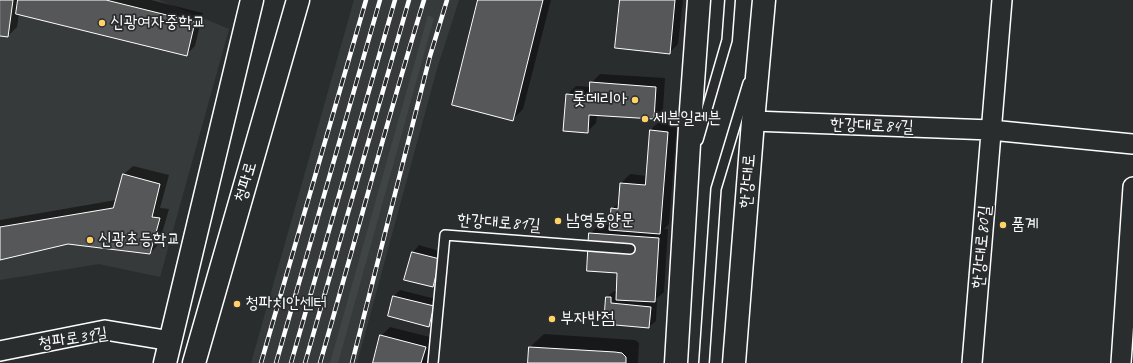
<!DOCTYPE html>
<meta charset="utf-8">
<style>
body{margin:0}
canvas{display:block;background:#2a2d2e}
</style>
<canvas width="1133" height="363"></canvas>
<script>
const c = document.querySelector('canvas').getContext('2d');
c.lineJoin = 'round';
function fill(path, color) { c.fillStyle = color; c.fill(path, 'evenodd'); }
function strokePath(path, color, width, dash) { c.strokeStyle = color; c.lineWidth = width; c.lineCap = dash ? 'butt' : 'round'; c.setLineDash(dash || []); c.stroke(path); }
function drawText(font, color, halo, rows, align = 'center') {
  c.font = font + ' Caveat,"Poor Story",sans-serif'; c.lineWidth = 3.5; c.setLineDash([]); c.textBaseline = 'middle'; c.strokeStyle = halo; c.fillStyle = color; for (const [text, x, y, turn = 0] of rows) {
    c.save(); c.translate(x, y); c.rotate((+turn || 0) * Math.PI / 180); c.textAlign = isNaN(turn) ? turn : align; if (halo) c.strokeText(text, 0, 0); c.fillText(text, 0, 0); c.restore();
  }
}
const built = new Path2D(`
 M0 0H159L229 29 160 277 99 264 0 280Z
 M354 0H459L437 69 357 363H251Z`);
const green = new Path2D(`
 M428 15 434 18 338 363H330Z`);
const shadow = new Path2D(`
 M0 0H151L203 13 195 46 186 55 19 14 17 27 8 36 0 35Z
 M479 0H551L523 109 512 120Z
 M621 0H683L678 44 669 53Z
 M600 74 665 78 663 109 654 118 597 114 596 123 587 132 567 95 576 86 591 87V83Z
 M660 121 677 123 669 224 664 229H668L664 292 655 300H657L656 321 649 327 605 323 607 297 614 291H617L618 272 590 234 599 225H610L612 209 620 201 621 183 630 174 647 176 650 130Z
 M133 166 169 175 160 208 169 209 159 244 150 253 68 243 0 259V220L116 200 123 175Z
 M419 245 446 253 439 279 432 286 406 279 413 252Z
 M400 290 440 300 435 319 428 326 394 296Z
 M390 327 434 338 428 363H374L381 336Z
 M544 334 635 340 639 343 638 363H529L530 347Z`);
const building = new Path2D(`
 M0 0H13L8 37 0 36Z
 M18 0H106L195 22 187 56 16 14Z
 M478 0H543L513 121 452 105Z
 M620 0H675L670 54 615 48Z
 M590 82 656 87 654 119 589 115 588 133 563 131 566 94 589 96Z
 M650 130 668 132 660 234 609 230 611 208 618 209 620 183 645 185Z
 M123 174 160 184 152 217 160 218 150 254 68 244 0 260V227L113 208Z
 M589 233 659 238 655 302 616 300 617 273 587 271Z
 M412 252 440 259 433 287 404 280Z
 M393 296 434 306 429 327 388 316Z
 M606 297H611V303L651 307 649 328 604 324Z
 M380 335 426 347 421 363H373Z
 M529 347 615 352 622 353 626 357V363H528Z`);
const lane = new Path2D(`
 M698 140 727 40 730 0
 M433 363 445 235 630 249
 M704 363 716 189 748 83`);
const street = new Path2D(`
 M753 121 991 130 1133 144
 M0 351 105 330 171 341
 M972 363 1002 0
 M1121 363 1133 187`);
const primary = new Path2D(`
 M165 363 252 0
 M194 363 298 0
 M676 363 691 110 699 0
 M734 363 753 121 764 0`);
const rail = new Path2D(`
 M261 363 366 0
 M276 363 380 0
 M291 363 395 0
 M305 363 409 0
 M320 363C355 242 387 120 424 0
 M352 363 430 56 447 0`);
const markers = [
 [102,23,4,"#ffd166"],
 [635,100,4,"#ffd166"],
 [645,119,4,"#ffd166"],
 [558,221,4,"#ffd166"],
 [1003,225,4,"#ffd166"],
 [90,240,4,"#ffd166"],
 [237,304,4,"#ffd166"],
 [552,319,4,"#ffd166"]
];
const poiNames = [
 ["신광여자중학교",110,23],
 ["롯데리아",627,100,"right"],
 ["세븐일레븐",653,119],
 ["남영동양문",566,221],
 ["품계",1011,225],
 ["신광초등학교",98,240],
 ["청파치안센터",245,304],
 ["부자반점",560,319]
];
const streetNames = [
 ["한강대로84길",872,126,2],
 ["한강대로",748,181,-86],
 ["청파로",246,182,-74],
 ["한강대로81길",499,223,4],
 ["한강대로80길",982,247,-85],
 ["청파로39길",73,339,-9]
];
fill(built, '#373a3b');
fill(green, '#414445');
fill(shadow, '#0007');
fill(building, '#555758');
strokePath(building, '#fff', 1);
strokePath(lane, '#fff', 12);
strokePath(street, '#fff', 22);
strokePath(primary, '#fff', 25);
strokePath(lane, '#2a2d2e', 9);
strokePath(street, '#2a2d2e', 19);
strokePath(primary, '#2a2d2e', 22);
strokePath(rail, '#fff', 4.5);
strokePath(rail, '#2a2d2e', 3, [9]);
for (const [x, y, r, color] of markers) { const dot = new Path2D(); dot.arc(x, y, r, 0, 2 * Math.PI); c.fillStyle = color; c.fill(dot); strokePath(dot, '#2a2d2e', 1.5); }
drawText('17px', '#fff', '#2a2d2e', poiNames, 'left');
drawText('17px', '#fff', '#2a2d2e', streetNames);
</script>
